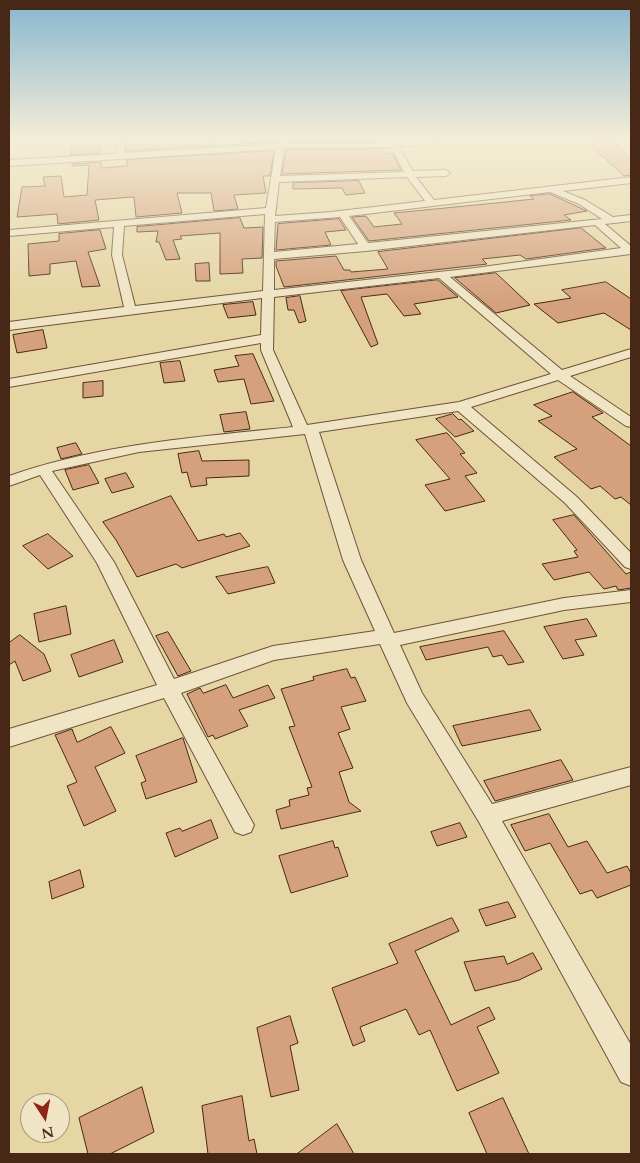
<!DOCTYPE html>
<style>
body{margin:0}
#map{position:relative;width:640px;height:1163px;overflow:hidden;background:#e6d6a4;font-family:Cardo,serif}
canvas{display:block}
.frame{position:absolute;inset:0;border:10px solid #472716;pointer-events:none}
.north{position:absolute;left:20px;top:1093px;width:50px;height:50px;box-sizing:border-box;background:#efe4c4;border:1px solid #ac987e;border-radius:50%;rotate:169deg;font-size:14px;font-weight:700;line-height:20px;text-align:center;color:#472716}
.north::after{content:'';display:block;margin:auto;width:18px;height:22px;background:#8f2418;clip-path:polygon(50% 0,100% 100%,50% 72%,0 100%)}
</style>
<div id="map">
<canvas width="640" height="1163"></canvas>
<div class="frame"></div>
<div class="north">N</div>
</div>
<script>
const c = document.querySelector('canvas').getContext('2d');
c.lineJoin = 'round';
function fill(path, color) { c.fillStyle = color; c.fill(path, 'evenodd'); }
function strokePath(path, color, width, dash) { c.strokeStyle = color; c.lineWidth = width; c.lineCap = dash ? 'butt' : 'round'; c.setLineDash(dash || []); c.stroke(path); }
const building = new Path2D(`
 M70 138H100V153L71 155Z
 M127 138 212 139 276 138 275 142 126 151Z
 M288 138H374L376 141H287Z
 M612 140 631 160V175L624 176 587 142Z
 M383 149 387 154 392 153 401 170 282 174 286 150Z
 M274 151 270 176H263L266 193 234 195 238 209 214 211 211 193H177L182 213 136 217 134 197H132L95 200 99 220 58 224 57 214 17 217 22 187 45 186 43 177 61 176 64 197 87 195 89 165 72 166V164L101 162 102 168 127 166V160Z
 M359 181 365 193 346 195 342 188 293 189V183Z
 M550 194 587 211 564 215 571 220 369 241 352 217 366 216 374 227 402 224 394 213 496 203 534 199 530 196Z
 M240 218 244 228 263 227 262 258 242 259 243 273 220 274V233L180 236 182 239 173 240 180 259 166 260 159 242H156L158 231 137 232V227Z
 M339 219 346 230 325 232 331 245 276 250 278 224Z
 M581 228 606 248 526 259 520 255 482 259 487 264 284 287 276 266V261L336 256 344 270H350L351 272 388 269 378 252Z
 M100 230 106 249 88 252 100 286 82 287 76 261 50 264V274L29 276 28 244 59 241V234Z
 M209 263 210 281H196L195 264Z
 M496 273 530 305 496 313 455 278Z
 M438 280 458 297 414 304 421 314 404 316 387 294 361 297 378 344 371 347 341 291Z
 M606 282 631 299V330L604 313 558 323 534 304 571 298 562 290Z
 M300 296 306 321 299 323 294 310H288L286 298Z
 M253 302 256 315 228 318 223 305Z
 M43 330 47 348 17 353 13 335Z
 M253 354 274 401 251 404 244 379 218 382 214 370 239 366 235 356Z
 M180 361 185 381 164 383 160 363Z
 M103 381V396L83 398V383Z
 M573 392 603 413 592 417 631 446V505L621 497 615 499 600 486 591 489 554 457 577 449 538 421 552 416 534 405Z
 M246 412 250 429 224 432 220 415Z
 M453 414 459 420 461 419 474 431 455 437 436 419Z
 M447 433 465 453 460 454 477 473 465 476 485 501 445 511 425 485 450 479 416 440Z
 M76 443 82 454 61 459 57 448Z
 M199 451 202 461 249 460V476L206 478 207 485 191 487 187 472 182 473 178 454Z
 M89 465 99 483 73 490 65 470Z
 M126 473 134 487 112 493 105 479Z
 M171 496 198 541 224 534 226 537 240 533 250 546 182 568 176 564 137 577 116 540 103 522Z
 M574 515 626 574 631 572V588L618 590 616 586 604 589 589 572 554 580 542 564 578 557 574 551 577 550 553 520Z
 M48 534 73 556 48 569 23 546Z
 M268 567 275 583 228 594 216 577Z
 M66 606 71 634 39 642 34 614Z
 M587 619 597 636 575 640 584 655 563 659 544 627Z
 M504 631 524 662 508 665 502 655 493 657 488 647 426 660 420 647Z
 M168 632 191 671 178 676 156 636Z
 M20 635 44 654 51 671 23 681 15 661 9 665V643Z
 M114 640 123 662 79 677 71 655Z
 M347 669 351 678 355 677 366 701 341 707 350 729 338 733 353 768 339 772 349 802 361 811 281 829 276 810 290 806 289 800 309 795 307 788 312 787 289 727 295 726 281 689 314 680 313 677Z
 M226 685 233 698 268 685 275 698 239 710 248 726 215 739 213 735 208 737 187 694 200 688 203 693Z
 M530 710 541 730 462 746 453 726Z
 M111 727 125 753 95 767 116 811 84 826 67 786 77 782 55 735 72 729 77 742Z
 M183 738 197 782 146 799 141 783 146 781 136 756Z
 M561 760 573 780 495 801 484 781Z
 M549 814 568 847 587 841 607 873 627 866 631 873V885L597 898 592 890 580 894 550 843 525 851 511 825Z
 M211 820 218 838 175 857 166 833 180 828 182 831Z
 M460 823 467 837 437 846 431 832Z
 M333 841 335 848 338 847 348 876 291 893 279 856Z
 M80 870 84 887 52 899 49 882Z
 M508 902 516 917 486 926 479 910Z
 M452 918 459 931 415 951 451 1025 489 1007 495 1019 477 1027 499 1073 457 1091 430 1030 419 1035 406 1009 360 1027 365 1041 353 1046 332 988 398 963 389 944Z
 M533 953 542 969 519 980 475 991 464 962 504 956 507 964Z
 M290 1016 298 1043 290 1046 299 1090 271 1097 257 1028Z
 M142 1087 154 1132 110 1154H88L79 1118Z
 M242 1096 249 1141 254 1139 257 1154H208L202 1106Z
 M503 1098 529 1154H487L469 1113Z
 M337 1124 354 1154H297Z`);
const minor = new Path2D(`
 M117 138H125L124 153 277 144 278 138H286L285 143H394L442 138H479L399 147 413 171 446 170 450 173 446 176 416 177 434 200 631 177V183L563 191 585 200 613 217 631 215V221L605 224 631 246V254L450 277 562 370 631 349V357L570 376 631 417V427L626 426 558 380 471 407 577 497 631 553V569L625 567 565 503 458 411 319 432 361 560 394 633 564 598 631 590V602L564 610 400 645 422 693 492 804 631 767V785L502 821 631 1045V1086L621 1082 479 822 407 703 380 644 274 660 181 693 254 825 251 832 243 835 235 832 164 698 9 747V729L157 685 97 563 40 475 9 486V476C100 444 198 437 293 427L261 350V343L9 387V379L261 335 262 298 9 330V322L124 307 112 255 114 227 9 236V230L266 208 276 149 9 166V160L116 154ZM391 147 404 172 280 176 284 148ZM407 177 425 201 331 212 275 216 279 182ZM550 192 579 204 602 219 368 243 349 216ZM265 214 263 291 135 306 122 255 124 226ZM340 217 358 244 274 252 275 222ZM595 225 621 248 475 268 274 290V259L366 251ZM439 278 551 374 459 402 307 425 273 350 274 297ZM305 434 343 560 375 631 273 646 174 679 114 562 52 471 139 452Z
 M623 138H631V144Z`);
fill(building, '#d5a17d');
strokePath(building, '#472716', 1);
strokePath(minor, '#6f533a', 2);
fill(minor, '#efe4c4');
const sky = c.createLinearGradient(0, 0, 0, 301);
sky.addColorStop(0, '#87b6ce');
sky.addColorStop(0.46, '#f4edd6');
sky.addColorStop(1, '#f4edd600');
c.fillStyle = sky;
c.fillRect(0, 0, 640, 301);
</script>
